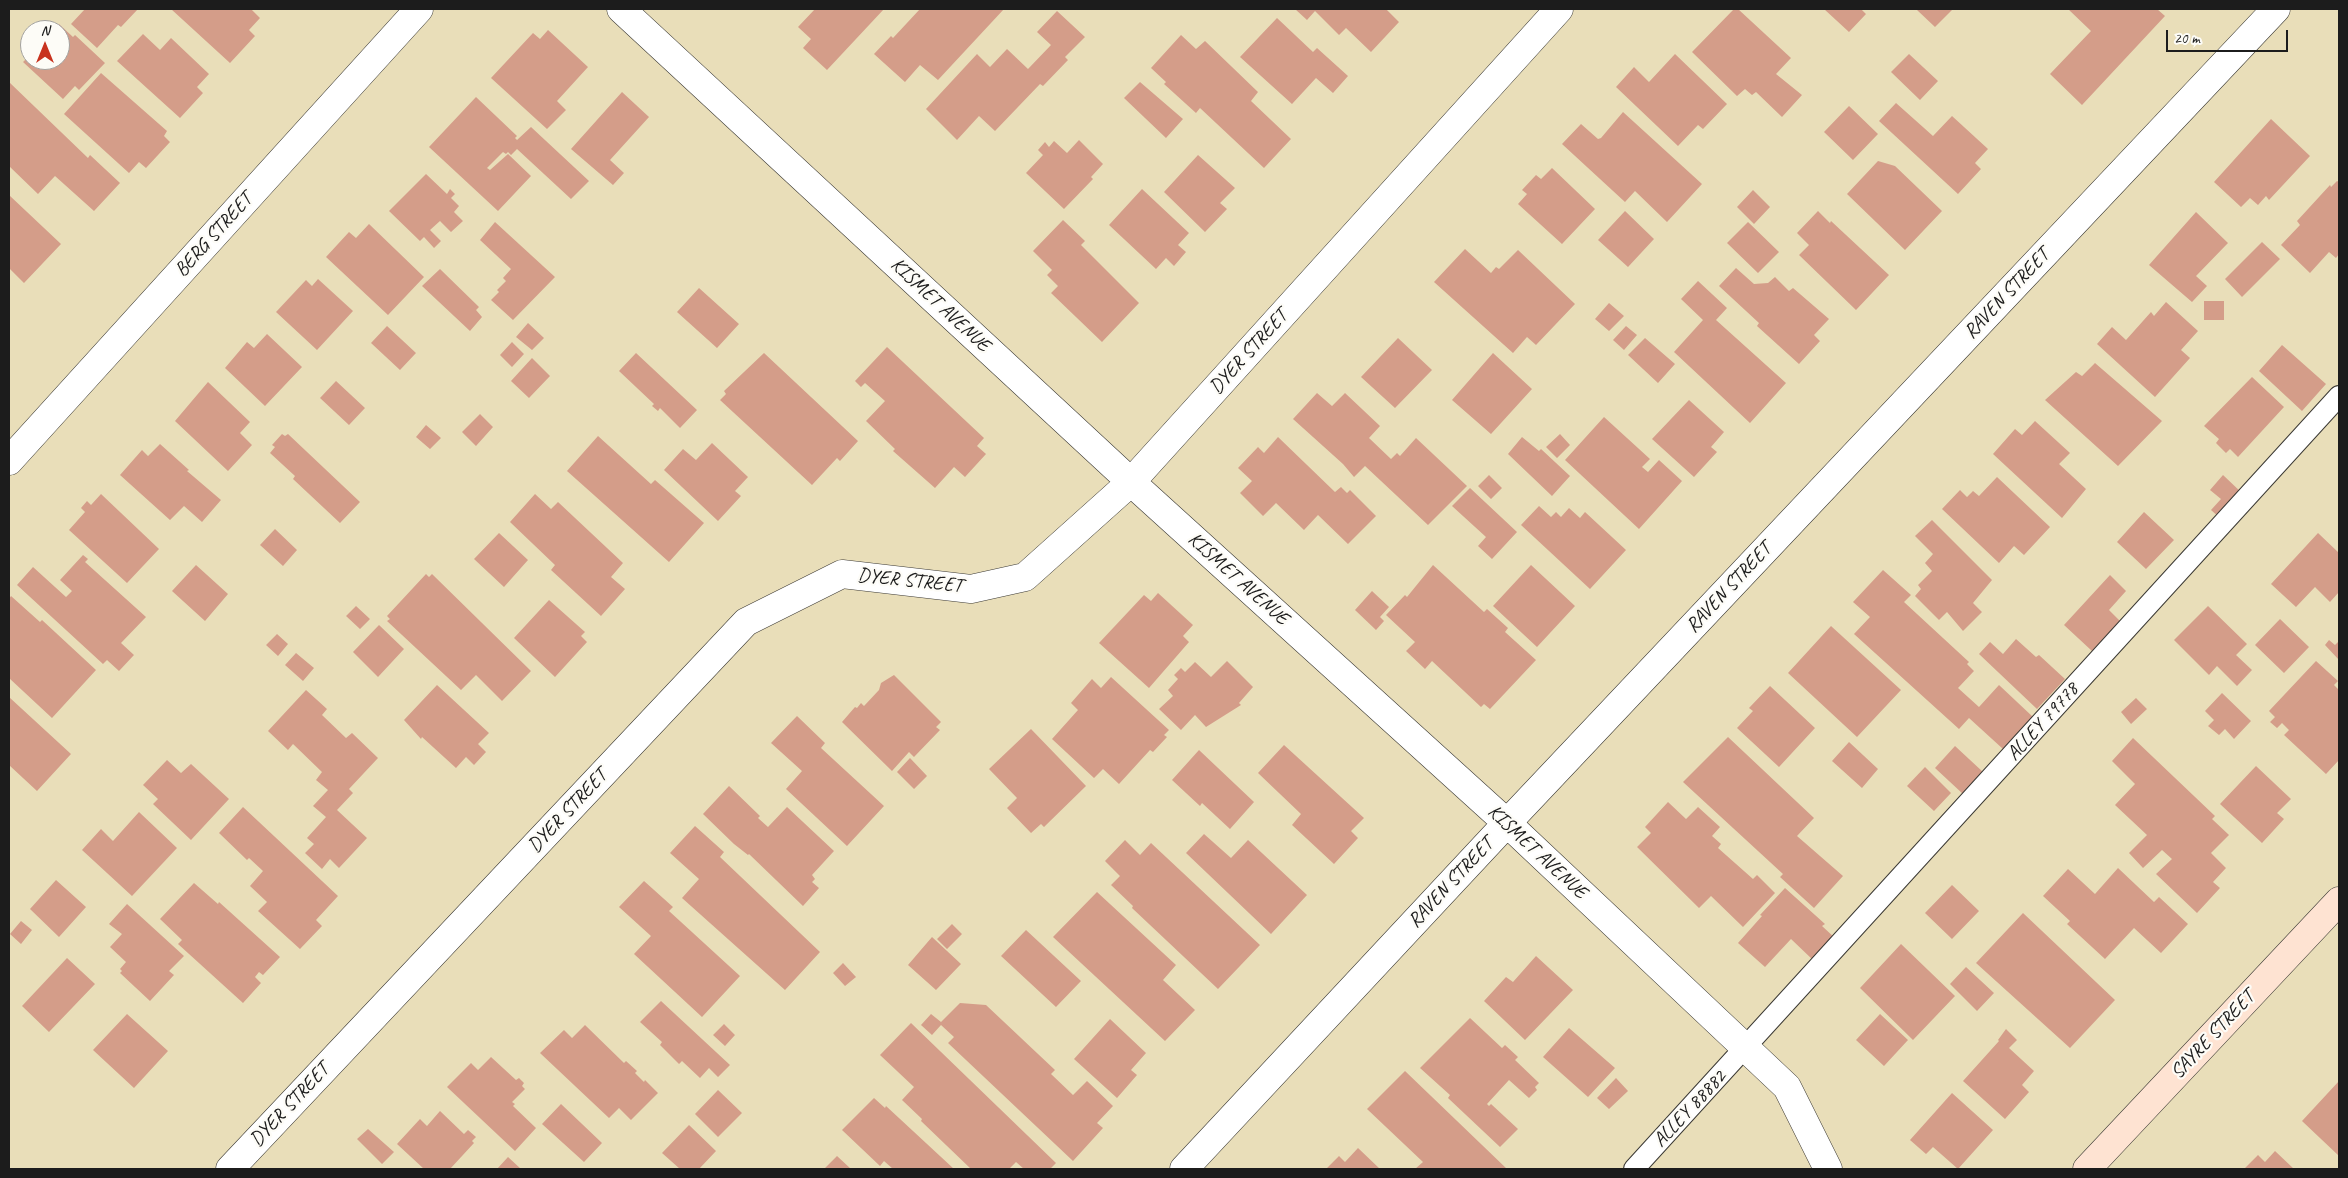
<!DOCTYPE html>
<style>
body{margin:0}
#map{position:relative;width:2348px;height:1178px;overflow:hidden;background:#e9deb9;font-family:Caveat,sans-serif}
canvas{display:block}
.frame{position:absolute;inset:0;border:10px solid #1c1c1c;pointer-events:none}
.north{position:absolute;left:20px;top:20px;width:50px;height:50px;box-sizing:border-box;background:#fdfcf7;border:1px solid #a3a29f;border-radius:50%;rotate:0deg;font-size:14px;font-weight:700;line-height:20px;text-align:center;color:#1c1c1c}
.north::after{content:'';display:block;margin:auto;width:18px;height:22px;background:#c8321e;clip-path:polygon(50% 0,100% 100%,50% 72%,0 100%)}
.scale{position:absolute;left:2166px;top:30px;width:122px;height:22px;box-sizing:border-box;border:2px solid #1c1c1c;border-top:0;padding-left:6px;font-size:15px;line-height:18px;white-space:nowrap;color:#1c1c1c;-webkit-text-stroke:4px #fdfcf7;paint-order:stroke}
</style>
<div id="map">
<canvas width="2348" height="1178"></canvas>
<div class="frame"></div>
<div class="north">N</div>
<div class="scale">20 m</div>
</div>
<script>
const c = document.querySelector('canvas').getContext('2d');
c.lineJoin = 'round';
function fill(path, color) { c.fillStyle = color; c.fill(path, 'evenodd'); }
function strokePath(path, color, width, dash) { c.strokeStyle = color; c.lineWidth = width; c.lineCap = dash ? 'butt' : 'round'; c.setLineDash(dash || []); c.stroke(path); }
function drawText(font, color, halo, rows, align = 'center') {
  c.font = font + ' Caveat,sans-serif'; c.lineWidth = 4.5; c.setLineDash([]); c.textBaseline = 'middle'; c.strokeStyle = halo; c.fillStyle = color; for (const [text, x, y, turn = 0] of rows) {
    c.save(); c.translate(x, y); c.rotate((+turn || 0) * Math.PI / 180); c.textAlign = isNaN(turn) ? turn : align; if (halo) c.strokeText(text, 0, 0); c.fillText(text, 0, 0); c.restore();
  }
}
const building = new Path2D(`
 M85 9H138L121 27 118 25 97 48 71 24Z
 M171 9H251L260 18 249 30 255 36 230 63Z
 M815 9H884L827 70 803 48 811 39 798 27Z
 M920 9H1004L938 80 920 65 905 82 874 54 891 36 893 38Z
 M1295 9H1386L1399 22 1371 52 1346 28 1339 35 1315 11 1307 20Z
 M1734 9H1738L1791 58 1776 74 1802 95 1782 117 1756 92 1752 95 1745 89 1737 96 1692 52Z
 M1824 9H1861L1866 14 1849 32Z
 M1919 9H1953L1935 27 1917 10Z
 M2068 9H2157L2165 16 2082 105 2050 74 2091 31Z
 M1057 11 1085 37 1065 57 1068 60 1043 86 1040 84 995 131 979 116 957 140 926 109 977 54 990 67 1007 49 1028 69 1051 45 1037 32Z
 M1277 18 1313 52 1317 48 1348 76 1333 93 1316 78 1292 104 1240 57Z
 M59 24 73 37 75 35 105 63 79 90 75 86 63 99 23 62 30 55V60H60V30H53Z
 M548 30 588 67 557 101 566 110 547 129 491 78 533 33 540 39Z
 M143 34 160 50 171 38 209 74 197 87 203 93 180 118 117 61Z
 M1181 35 1196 49 1205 41 1258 92 1251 101 1291 139 1264 168 1200 108 1196 113 1164 84 1166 82 1151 68Z
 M1675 54 1727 104 1703 129 1698 125 1678 146 1616 87 1634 67 1649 82Z
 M1909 54 1938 81 1920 100 1891 72Z
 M101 73 167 131 164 136 170 142 146 168 139 162 129 173 64 114Z
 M9 82 88 158 90 155 120 183 94 211 55 176 38 194 9 166Z
 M1140 82 1183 119 1166 138 1124 98Z
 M622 92 649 117 610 160 624 173 613 185 571 149Z
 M476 97 517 136 515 138 517 140 531 127 589 181 571 199 517 149 511 155 508 152 506 154 503 152 487 168 490 170 508 154 531 176 498 211 429 147Z
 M1896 103 1933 136 1952 116 1988 149 1975 163 1981 169 1958 194 1879 121Z
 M1849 106 1878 134 1853 160 1824 132Z
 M1623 112 1702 184 1667 222 1635 191 1625 202 1562 144 1581 124 1598 139 1601 138Z
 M2271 119 2310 156 2269 200 2266 196 2258 205 2250 198 2241 207 2214 182Z
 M1079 140 1103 164 1091 177 1093 179 1064 209 1026 173 1043 155 1038 150 1045 142 1049 147 1054 141 1067 153Z
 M1198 155 1235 188 1220 203 1227 209 1205 232 1164 192Z
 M1878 161 1895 166 1942 211 1905 250 1847 194Z
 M1552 168 1595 209 1562 244 1518 204 1527 194 1522 190 1536 175 1541 179Z
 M426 174 447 194 450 189 455 194 451 198 459 206 454 212 463 221 451 232 440 221 430 230 441 241 434 248 424 237 420 241 389 211Z
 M2337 181 2339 182V254L2336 258 2329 252 2310 273 2281 245 2300 225 2297 221 2330 185 2331 187Z
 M1142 189 1189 233 1178 245 1186 252 1174 266 1166 258 1156 269 1109 225Z
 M1753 190 1770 207 1754 224 1737 207Z
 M9 195 61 244 24 283 9 268Z
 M1625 211 1654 239 1628 267 1598 240Z
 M1818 211 1830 223 1831 221 1889 275 1856 310 1799 255 1809 245 1797 233Z
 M2196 212 2228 243 2196 276 2207 286 2192 302 2149 265Z
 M1063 220 1085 241 1081 245 1139 303 1102 342 1051 293 1058 286 1047 275 1052 270 1033 251Z
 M495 222 555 277 513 320 491 300 499 292 497 290 506 281 503 278 511 269 480 240Z
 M1748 222 1779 252 1758 273 1727 243Z
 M369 224 424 277 388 315 326 257 349 232 356 238Z
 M2262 242 2280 259 2242 297 2225 279Z
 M1465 249 1491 273 1496 267 1499 269 1518 250 1575 304 1536 345 1527 337 1513 353 1434 282Z
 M1736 268 1754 284 1768 283 1775 277 1789 291 1793 288 1829 319 1814 335 1820 341 1799 364 1757 326 1759 323 1719 286Z
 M440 269 479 307 476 310 482 317 470 331 422 286Z
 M318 279 353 311 317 350 276 312 306 280 312 286Z
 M1698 281 1727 308 1716 320 1786 383 1750 423 1674 352 1703 320 1681 299Z
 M699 288 739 324 717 348 677 312Z
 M2204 301H2224V320H2204Z
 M2166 302 2198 331 2181 350 2190 358 2155 397 2097 344 2112 327 2126 340 2151 312 2154 316Z
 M1609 303 1624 316 1609 331 1595 319Z
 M528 323 544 338 532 350 516 337Z
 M387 326 416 353 400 370 371 343Z
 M1626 326 1637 335 1624 350 1613 340Z
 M267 334 302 367 265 406 225 368 247 342 254 348Z
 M1398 338 1432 370 1395 408 1361 377Z
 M1645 338 1675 364 1658 383 1628 355Z
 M512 342 524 354 512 367 500 355Z
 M2282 345 2326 384 2302 411 2259 371Z
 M887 347 984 438 977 446 986 454 965 477 954 467 935 488 893 451 895 449 866 421 885 401 865 383 861 387 855 381Z
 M636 353 697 410 680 428 660 408 658 411 652 406 654 404 619 371Z
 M764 353 858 441 840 461 837 458 812 485 720 400 726 394 724 391Z
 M1493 353 1532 389 1491 434 1452 400Z
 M532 358 550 376 529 398 511 381Z
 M2095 363 2162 421 2118 466 2045 400 2076 372 2082 376Z
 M2252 377 2284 407 2238 457 2230 449 2226 453 2216 443 2219 439 2204 426Z
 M336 381 365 408 349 425 320 398Z
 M208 382 250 422 240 433 252 445 228 471 175 421Z
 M1317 393 1332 406 1345 393 1380 426 1369 438 1391 459 1397 453 1400 456 1416 438 1467 486 1428 525 1365 466 1354 477 1343 464 1293 419Z
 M1689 400 1724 432 1711 447 1717 452 1694 477 1652 439Z
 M480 414 493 427 476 446 462 432Z
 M1604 417 1650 459 1642 467 1648 472 1659 460 1682 481 1639 529 1565 460Z
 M2035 421 2070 453 2059 464 2086 489 2062 518 1993 454 2015 429 2022 435Z
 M426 425 441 438 430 449 416 437Z
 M282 434 285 436 288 434 360 502 340 523 293 479 295 476 270 453 275 447 272 445Z
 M1560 434 1570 445 1557 458 1546 447Z
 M598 436 651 484 655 480 704 523 669 562 567 471Z
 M1278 437 1335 492 1341 487 1347 493 1350 490 1376 516 1348 544 1318 515 1304 530 1276 503 1263 516 1240 493 1252 481 1238 468 1258 447 1264 453Z
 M1522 437 1539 451 1541 449 1570 476 1552 496 1508 454Z
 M712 443 748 477 735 491 741 496 718 521 664 470 683 449 696 460Z
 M160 444 189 470 187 471 221 500 202 522 184 506 170 520 120 475 142 450 148 456Z
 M1489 475 1502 488 1491 499 1478 486Z
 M2223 475 2243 494 2220 518 2211 510 2221 499 2210 490Z
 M1997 477 2050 527 2024 555 2014 546 1999 563 1942 509 1960 490 1967 497 1973 491 1979 496Z
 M1470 488 1517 532 1492 559 1478 546 1486 537 1452 506Z
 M101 494 159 549 127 583 69 530 85 512 81 508 87 501 91 505Z
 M535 494 551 509 558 502 623 563 611 577 625 589 601 616 551 570 555 565 510 522Z
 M1539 506 1551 517 1556 512 1561 517 1569 508 1580 518 1585 512 1626 550 1590 589 1521 525Z
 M2144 512 2174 540 2146 569 2117 542Z
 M1932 520 1992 580 1973 603 1982 612 1963 631 1947 612 1939 620 1915 596 1921 589 1918 585 1932 571 1925 563 1933 554 1915 536Z
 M275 529 297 550 283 566 260 545Z
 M499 533 528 560 504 587 474 559Z
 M2318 533 2339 553V592L2330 602 2315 587 2296 607 2271 584Z
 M83 555 88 559 85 562 146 617 121 643 134 655 119 671 107 660 103 664 17 585 33 567 66 597 72 591 60 580Z
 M196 565 228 594 205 621 172 591Z
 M1433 565 1484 612 1487 609 1508 628 1505 632 1536 660 1490 709 1484 704 1481 707 1432 661 1425 669 1406 651 1415 642 1386 615 1405 595 1407 597Z
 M1531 565 1575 606 1537 647 1493 606Z
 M1883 570 1911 595 1904 602 1969 662 1967 664 1974 671 1958 688 1979 707 1999 685 2033 717 2003 749 1969 718 1959 729 1854 634 1870 617 1853 602Z
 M426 574 429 577 432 574 531 671 502 701 476 675 461 690 387 621 390 619 387 616Z
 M2110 575 2126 591 2109 610 2120 621 2092 651 2064 625Z
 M1372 591 1389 607 1380 617 1384 621 1376 630 1355 610Z
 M1158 593 1193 625 1183 636 1189 642 1149 688 1099 643 1144 595 1151 601Z
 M11 596 40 622 42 620 96 670 52 718 9 678V599Z
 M549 600 585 632 581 636 587 642 555 677 514 638Z
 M356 606 370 619 360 629 346 616Z
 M2208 606 2247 644 2236 655 2252 670 2237 686 2217 666 2209 675 2174 640Z
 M2280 619 2309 647 2284 673 2255 645Z
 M379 625 404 649 378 677 353 652Z
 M1831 626 1901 690 1857 737 1788 673Z
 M277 634 288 644 278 656 266 645Z
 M2016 639 2036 657 2039 655 2065 679 2037 709 1979 654 1990 642 2003 654Z
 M2329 640 2335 645 2339 641V660L2325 645Z
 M296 653 314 668 303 681 285 665Z
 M1227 661 1253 687 1239 703 1241 705 1206 727 1195 715 1181 730 1159 709 1173 696 1168 690 1178 679 1174 675 1181 668 1185 672 1195 662 1211 677Z
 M2316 661 2338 681 2334 685 2339 690V760L2326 774 2284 735 2289 730 2282 723 2277 728 2270 722 2275 717 2269 711Z
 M894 675 941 722 936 727 940 730 914 757 909 752 892 771 842 722 855 707 857 708 861 703 864 706 879 690 881 683Z
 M1111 677 1169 730 1164 735 1167 737 1153 752 1150 750 1119 784 1103 769 1094 778 1052 739 1078 710 1071 703 1092 679 1101 688Z
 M437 685 489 733 478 744 486 752 474 765 466 757 456 768 422 737 421 739 404 720Z
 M1770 686 1815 728 1779 767 1737 728 1753 711 1749 708Z
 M306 690 327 709 322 715 346 738 352 733 378 758 349 789 353 793 337 810 367 838 339 868 330 859 322 869 305 853 314 844 307 838 326 817 313 806 328 790 316 780 322 772 293 744 288 750 268 731Z
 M2222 693 2251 721 2234 739 2225 729 2219 735 2208 726 2214 720 2205 711Z
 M9 697 71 754 37 791 9 765Z
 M2136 698 2147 709 2131 724 2121 712Z
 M797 716 825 743 821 748 884 806 847 846 786 789 802 771 771 743Z
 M1031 729 1086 786 1044 827 1041 824 1031 833 1007 808 1017 798 989 769Z
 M1728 737 1814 818 1797 836 1843 876 1814 908 1780 877 1783 874 1683 782Z
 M2133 738 2215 816 2212 819 2229 835 2211 853 2226 868 2213 882 2220 888 2197 913 2156 874 2172 859 2162 850 2143 868 2129 853 2147 835 2115 805 2135 784 2112 761Z
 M1849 742 1878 769 1862 788 1832 761Z
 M1284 745 1364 818 1351 831 1358 838 1334 864 1292 825 1301 814 1258 773Z
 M1955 746 1983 772 1963 794 1935 768Z
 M1199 750 1254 802 1230 829 1202 803 1200 806 1172 780Z
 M910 758 927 776 914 789 897 772Z
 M167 760 181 773 191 764 229 799 191 840 153 804 158 799 143 785Z
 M2256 766 2291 799 2277 813 2284 819 2262 843 2220 804Z
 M1925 767 1951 793 1934 811 1907 786Z
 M729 786 760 816 758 818 768 827 787 807 834 851 812 875 815 879 812 882 819 888 803 906 749 854 748 855 734 844 703 814Z
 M1668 802 1686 819 1698 807 1720 827 1712 836 1721 844 1718 848 1753 879 1757 875 1775 893 1743 927 1711 896 1699 908 1637 847 1651 833 1645 827Z
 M243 807 338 896 316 920 322 926 300 949 258 911 267 902 250 886 263 871 249 858 247 860 219 833Z
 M139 812 177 848 132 896 82 850 101 829 113 841Z
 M695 826 724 852 720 857 820 952 785 990 682 898 699 879 670 853Z
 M1204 834 1231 858 1248 840 1307 895 1271 934 1186 853Z
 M1125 840 1140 855 1151 843 1260 945 1218 989 1132 908 1133 906 1111 885 1120 876 1105 861Z
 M2118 868 2154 902 2159 897 2188 924 2161 953 2134 928 2105 959 2067 924 2070 921 2043 896 2068 869 2095 894Z
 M56 880 86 907 59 937 30 909Z
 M644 881 673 907 669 911 740 976 702 1017 634 954 651 936 619 907Z
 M194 883 218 904 219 902 280 957 263 975 259 972 255 977 261 983 243 1003 178 944 182 940 160 919Z
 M1952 885 1979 911 1952 939 1925 913Z
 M1785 888 1825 924 1822 926 1835 938 1813 960 1791 939 1765 967 1738 943 1762 916 1760 915Z
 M1097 892 1176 965 1163 980 1195 1010 1165 1041 1053 937Z
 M127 904 184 956 169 971 174 975 150 1001 120 973 122 971 120 969 126 962 110 947 122 934 109 924Z
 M2023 913 2115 1000 2070 1048 1976 963Z
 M21 921 32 930 21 944 10 934Z
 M952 924 962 934 947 949 937 939Z
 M1026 930 1081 981 1056 1007 1001 956Z
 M932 937 961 964 936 990 908 965Z
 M1901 944 1955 996 1913 1040 1860 988Z
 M1536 956 1573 990 1525 1040 1484 1001 1506 977 1513 982Z
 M67 958 95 984 49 1032 22 1006Z
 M843 963 856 977 845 986 833 973Z
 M1966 967 1994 993 1977 1011 1950 984Z
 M661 1001 730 1065 718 1077 709 1068 700 1078 682 1061 679 1064 660 1045 662 1042 640 1022Z
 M960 1003 986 1005 1055 1070 1051 1074 1073 1095 1087 1081 1113 1106 1097 1123 1103 1128 1073 1161 948 1043 954 1037 941 1025 932 1035 921 1025 931 1014 941 1022Z
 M127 1014 168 1051 134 1088 93 1050Z
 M1880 1014 1908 1040 1884 1066 1856 1040Z
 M1470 1018 1502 1048 1505 1045 1518 1057 1515 1060 1539 1083 1535 1087 1537 1090 1529 1098 1509 1080 1487 1104 1489 1106 1491 1104 1518 1129 1500 1147 1448 1098 1450 1095 1420 1068Z
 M1110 1019 1146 1053 1131 1070 1137 1075 1117 1098 1074 1059Z
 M911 1023 1056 1163 1050 1169H1024L1016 1162 1009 1169H971L921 1121 922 1119 902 1100 914 1087 880 1055Z
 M724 1024 735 1035 725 1046 713 1035Z
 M585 1025 624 1063 626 1061 637 1071 635 1073 644 1082 645 1080 658 1093 631 1120 619 1108 609 1118 540 1053 564 1030 572 1038Z
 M1569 1028 1615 1068 1588 1097 1543 1057Z
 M2006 1029 2017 1040 2009 1048 2034 1071 2022 1085 2029 1092 2005 1119 1963 1081 1999 1041 1998 1040Z
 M491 1057 516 1080 519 1078 524 1083 522 1086 525 1089 512 1102 515 1104 513 1106 536 1128 515 1151 447 1087 471 1063 478 1070Z
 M1405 1071 1507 1169H1415L1423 1162 1367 1109Z
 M1616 1078 1628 1091 1609 1109 1597 1098Z
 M2339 1081V1156L2302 1121Z
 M718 1090 742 1113 718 1137 695 1114Z
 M1952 1093 1993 1130 1958 1169 1933 1147 1926 1154 1910 1140Z
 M874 1098 885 1108 886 1106 954 1169H893L884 1161 880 1166 842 1130Z
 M561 1104 602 1143 584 1162 542 1124Z
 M440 1111 464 1134 468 1130 476 1137 472 1141 474 1143 450 1169H424L397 1144 420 1119 427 1126Z
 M689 1125 716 1151 699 1169H680L662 1153Z
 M368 1129 394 1152 382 1164 357 1139Z
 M1358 1148 1380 1169H1326L1339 1156 1345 1162Z
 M2275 1151 2294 1169H2244L2258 1155 2265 1162Z
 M837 1156 851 1169H824Z
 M508 1157 521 1169H497Z`);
const lane = new Path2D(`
 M1634 1169 2339 396`);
const street = new Path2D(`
 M621 9 1131 482 1507 823 1787 1087 1828 1169
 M9 461 419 9
 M230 1169 746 622 842 574 971 589 1025 577 1131 482 1559 9
 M1184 1169 1507 823 2276 9`);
const secondary = new Path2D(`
 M2087 1169 2339 901`);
const streetNames = [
 ["BERG STREET",214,235,-48],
 ["RAVEN STREET",2007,294,-47],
 ["KISMET AVENUE",940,305,43],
 ["DYER STREET",1249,352,-48],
 ["KISMET AVENUE",1238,579,42],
 ["DYER STREET",910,581,6],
 ["RAVEN STREET",1729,588,-47],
 ["ALLEY 79778",2043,722,-48],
 ["DYER STREET",568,811,-47],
 ["KISMET AVENUE",1537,852,43],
 ["RAVEN STREET",1451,883,-47],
 ["SAYRE STREET",2213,1035,-47],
 ["DYER STREET",290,1105,-47],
 ["ALLEY 88882",1690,1109,-47]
];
fill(building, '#d49d89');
strokePath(lane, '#3b3934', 22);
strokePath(street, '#3b3934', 29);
strokePath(secondary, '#3b3934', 29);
strokePath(lane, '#fff', 20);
strokePath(street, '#fff', 28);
strokePath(secondary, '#fee3d2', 28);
drawText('20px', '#1c1c1c', '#fdfcf7', streetNames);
</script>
